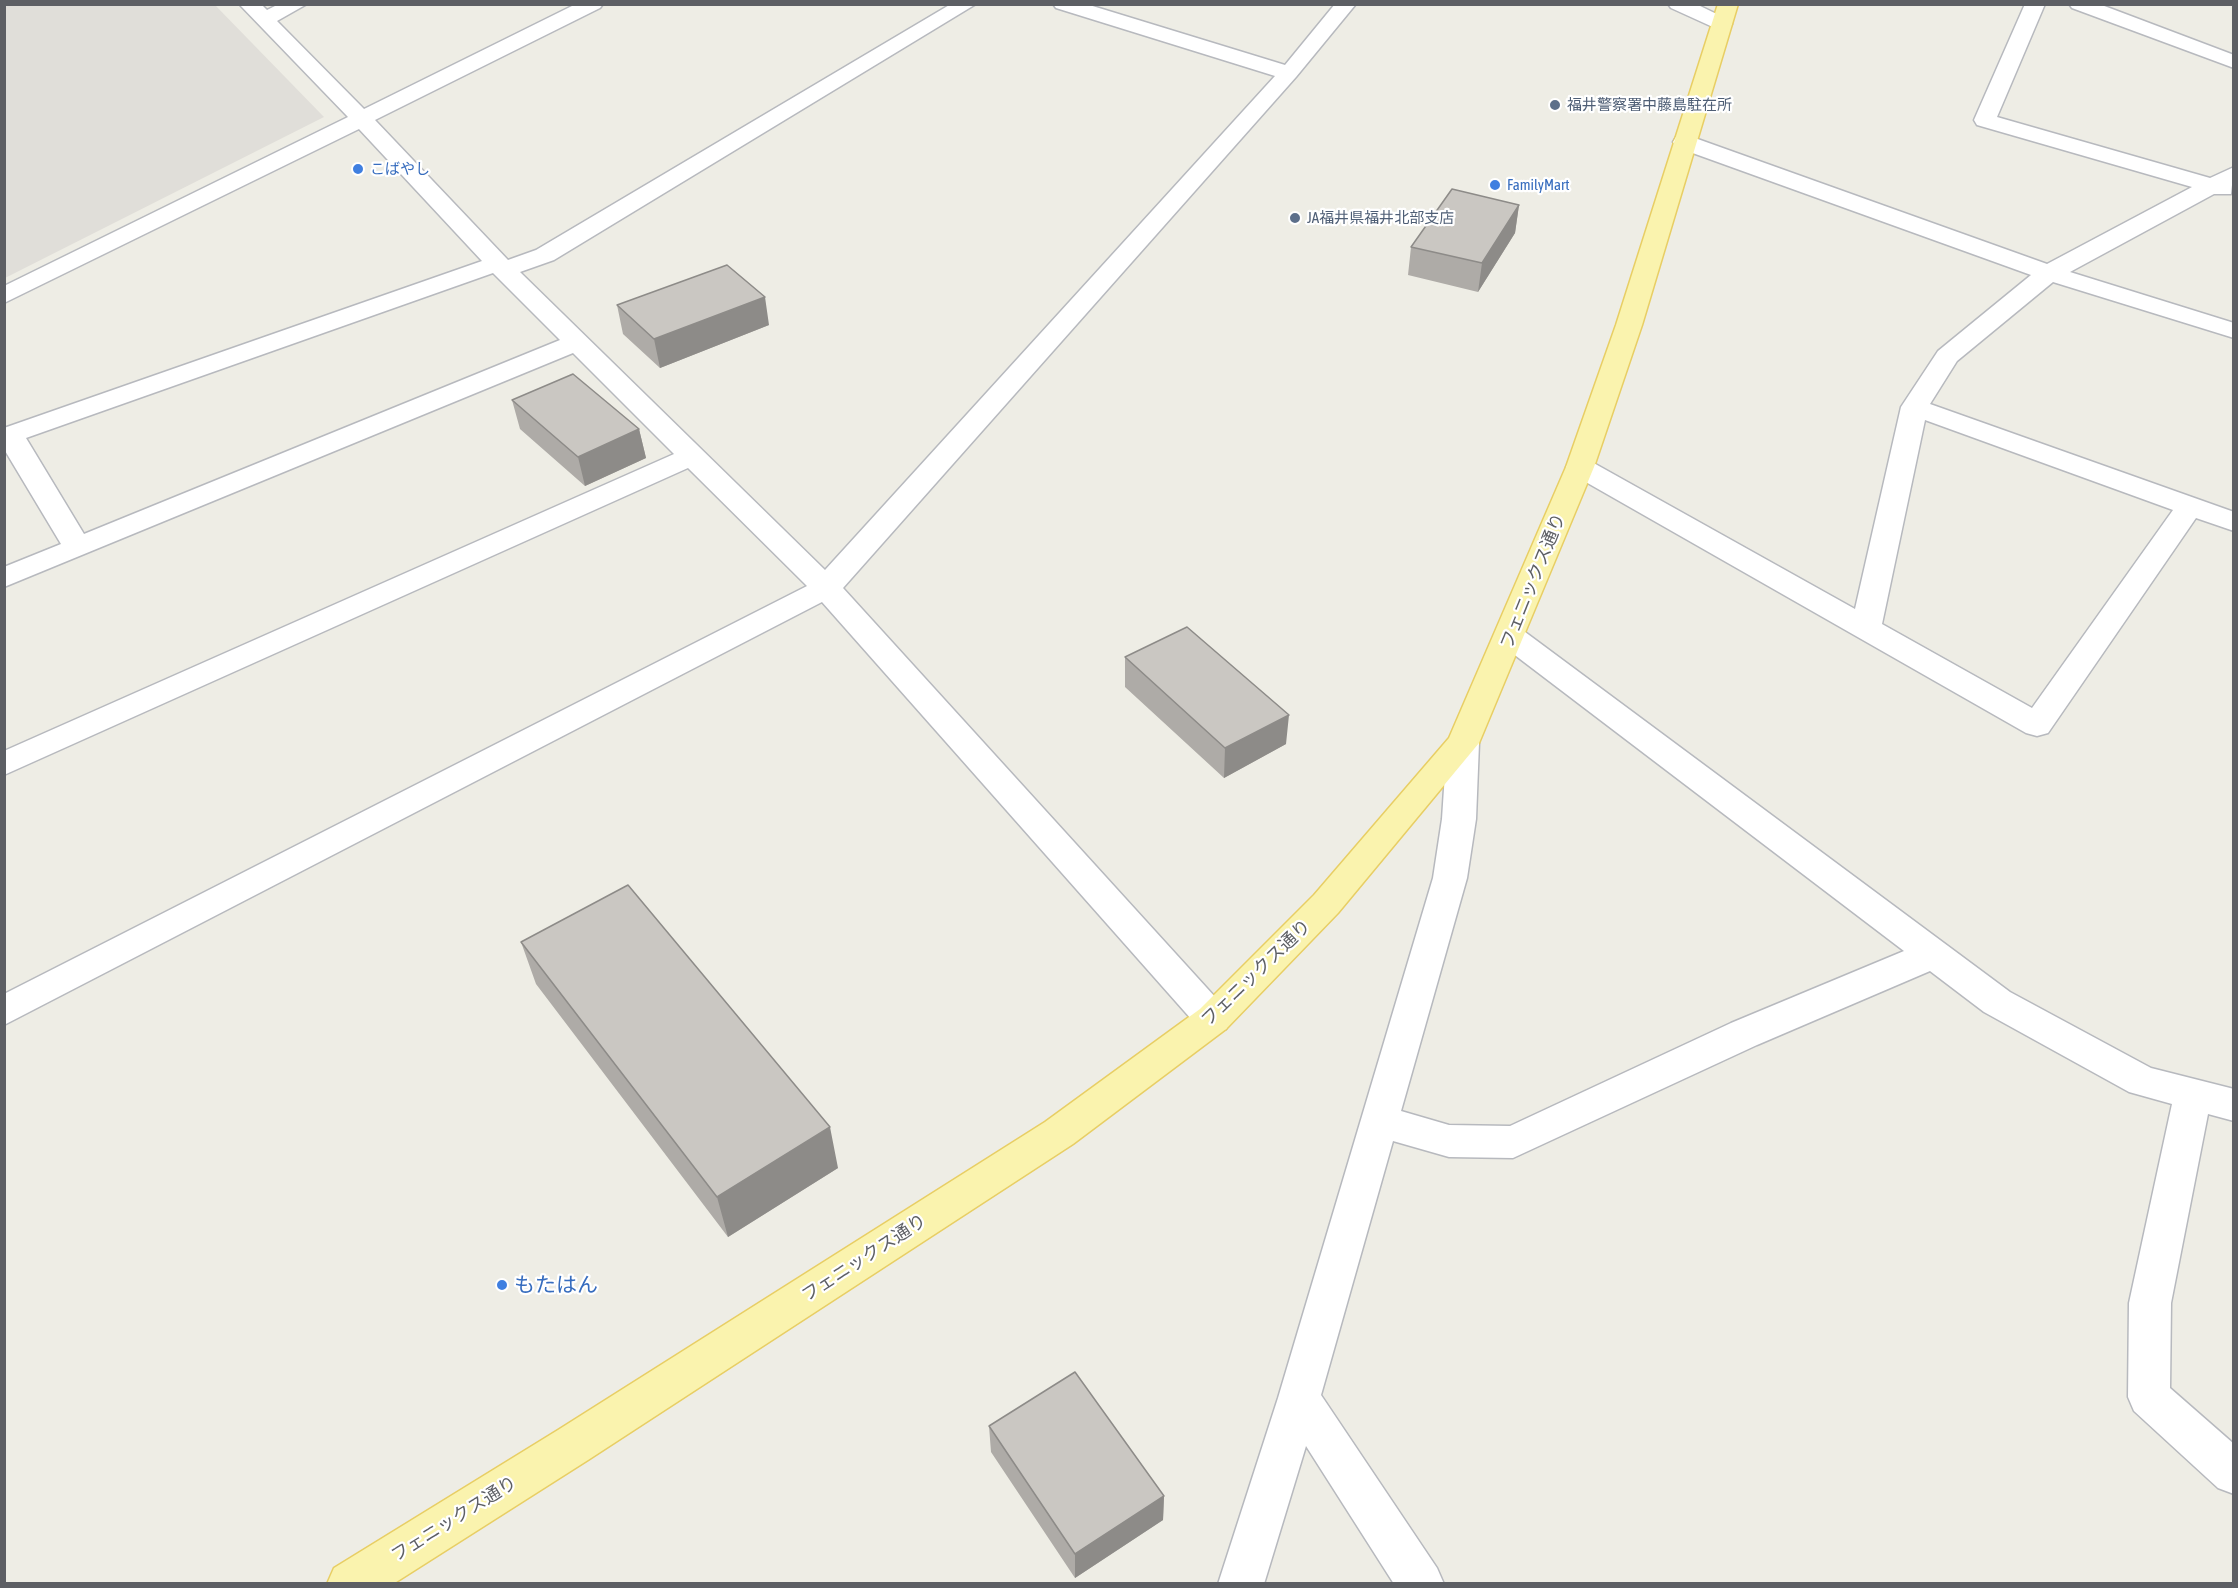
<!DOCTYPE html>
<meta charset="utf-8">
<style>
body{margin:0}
#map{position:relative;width:2238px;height:1588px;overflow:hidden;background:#eeede5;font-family:"Asap Condensed",sans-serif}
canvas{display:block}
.frame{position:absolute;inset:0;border:6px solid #5d5f64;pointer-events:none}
</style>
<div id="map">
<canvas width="2238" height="1588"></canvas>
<div class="frame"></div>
</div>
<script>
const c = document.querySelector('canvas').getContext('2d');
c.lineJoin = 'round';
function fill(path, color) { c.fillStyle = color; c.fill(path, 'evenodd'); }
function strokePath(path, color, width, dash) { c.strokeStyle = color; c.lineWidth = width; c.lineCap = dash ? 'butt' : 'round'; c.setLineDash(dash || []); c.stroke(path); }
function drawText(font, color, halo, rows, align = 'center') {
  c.font = font + ' "Asap Condensed","Noto Sans JP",sans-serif'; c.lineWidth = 4.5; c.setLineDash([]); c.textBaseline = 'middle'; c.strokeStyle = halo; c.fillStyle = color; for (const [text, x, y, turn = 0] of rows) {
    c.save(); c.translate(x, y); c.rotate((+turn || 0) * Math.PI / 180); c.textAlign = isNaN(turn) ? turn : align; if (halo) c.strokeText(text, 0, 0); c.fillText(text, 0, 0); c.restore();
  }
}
const industrial = new Path2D(`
 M5 4 215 5 324 117 5 278Z`);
const minor = new Path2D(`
 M239 4H261L267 10 279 4H307L277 21 364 109 576 4H603L600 8 375 120 508 260 536 250 951 4H976L554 260 520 272 825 570 1275 76 1056 8 1053 4H1086L1285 65 1335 4H1356L1296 77 843 588 1226 1009 1231 1019 1226 1029 1213 1034 1200 1029 822 602 4 1025V994L807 586 688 468 4 775V751L674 454 573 353 4 587V567L61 544 4 449V428L482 261 359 129 4 303V286L348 117ZM493 273 560 340 84 534 26 438Z
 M1668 4H1696L1729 20 1732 24 1729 28H1715L1671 8Z
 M2025 4H2045L1997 117 2210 178 2234 167 2231 194H2214L2070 272 2234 323V338L2053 282 1957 361 1930 404 2234 512V531L2196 518 2048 733 2037 736 2026 733 1570 473 1566 467 1570 461 1580 459 1590 461 1855 609 1901 407 1938 351 2031 275 1676 147 1673 142 1676 137H1692L2047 264 2192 187 1977 125 1974 120ZM1925 420 2173 510 2032 708 1882 624Z
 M2069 4H2099L2234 55V68L2072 8Z
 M1510 626 1521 629 2010 992 2151 1068 2234 1089V1121L2208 1114 2171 1303 2170 1388 2234 1444V1494L2218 1488 2134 1411 2128 1397 2129 1303 2172 1104 2129 1092 1984 1012 1930 971 1757 1045 1513 1158 1449 1157 1393 1141 1321 1395 1437 1568 1444 1584H1394L1306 1446 1264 1584H1218L1278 1398 1433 878 1442 819 1447 743 1452 735 1463 732 1474 735 1479 743 1476 819 1467 878 1401 1111 1449 1125 1510 1126 1731 1023 1904 951 1499 643 1495 636 1499 629Z`);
const major = new Path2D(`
 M1718 4H1738L1642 325 1594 467 1479 743 1338 913 1226 1029 1073 1144 588 1460 393 1584H327L334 1568 558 1430 1045 1122 1200 1009 1314 895 1449 738 1566 467 1616 325Z`);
const wall = new Path2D(`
 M1519 205 1515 233 1478 292 1408 275 1411 247Z
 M617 305 769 325 660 368 623 334Z
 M512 400 639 429 646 458 585 486 520 429Z
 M1125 657 1286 744 1224 778 1125 687Z
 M521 942 838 1168 728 1237 536 984Z
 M989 1426 1164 1496 1163 1520 1075 1578 991 1452Z`);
const shadedWall = new Path2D(`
 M1519 205 1515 233 1478 292 1482 263Z
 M765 297 769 325 660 368 654 339Z
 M639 429 646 458 585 486 578 457Z
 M1289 715 1286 744 1224 778 1225 748Z
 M830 1127 838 1168 728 1237 717 1197Z
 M1164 1496 1163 1520 1075 1578V1554Z`);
const building = new Path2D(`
 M1452 189 1519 205 1482 263 1411 247Z
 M727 265 765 297 654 339 617 305Z
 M573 374 639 429 578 457 512 400Z
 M1187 627 1289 715 1225 748 1125 657Z
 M628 885 830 1127 717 1197 521 942Z
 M1075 1372 1164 1496 1075 1554 989 1426Z`);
const markers = [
 [1555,105,6,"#5c6f8a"],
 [358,169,6,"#3f7fe0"],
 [1495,185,6,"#3f7fe0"],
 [1295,218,6,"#5c6f8a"],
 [502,1285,6,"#3f7fe0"]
];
const farServicenames = [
 ["福井警察署中藤島駐在所",1567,105],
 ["JA福井県福井北部支店",1307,218]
];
const farShopnames = [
 ["こばやし",370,169],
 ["FamilyMart",1507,185]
];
const streetNames = [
 ["フェニックス通り",1533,581,-68],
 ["フェニックス通り",1256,973,-44],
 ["フェニックス通り",864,1258,-33],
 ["フェニックス通り",454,1519,-32]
];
const nearShopnames = [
 ["もたはん",514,1285]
];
fill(industrial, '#e0ded9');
strokePath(minor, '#b7b9be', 3);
strokePath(major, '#e8ce64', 3);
fill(minor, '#fff');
fill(major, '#faf3ae');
fill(wall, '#aeaba7');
fill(shadedWall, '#8d8b88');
fill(building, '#cac7c2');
strokePath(building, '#8d8b88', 1.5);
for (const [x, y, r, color] of markers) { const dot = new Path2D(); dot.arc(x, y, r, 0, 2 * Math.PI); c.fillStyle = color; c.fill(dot); strokePath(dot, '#fff', 2); }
drawText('15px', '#4e5e75', '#fff', farServicenames, 'left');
drawText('15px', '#366cbe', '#fff', farShopnames, 'left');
drawText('18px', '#5d5f64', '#fff', streetNames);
drawText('21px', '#366cbe', '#fff', nearShopnames, 'left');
</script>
